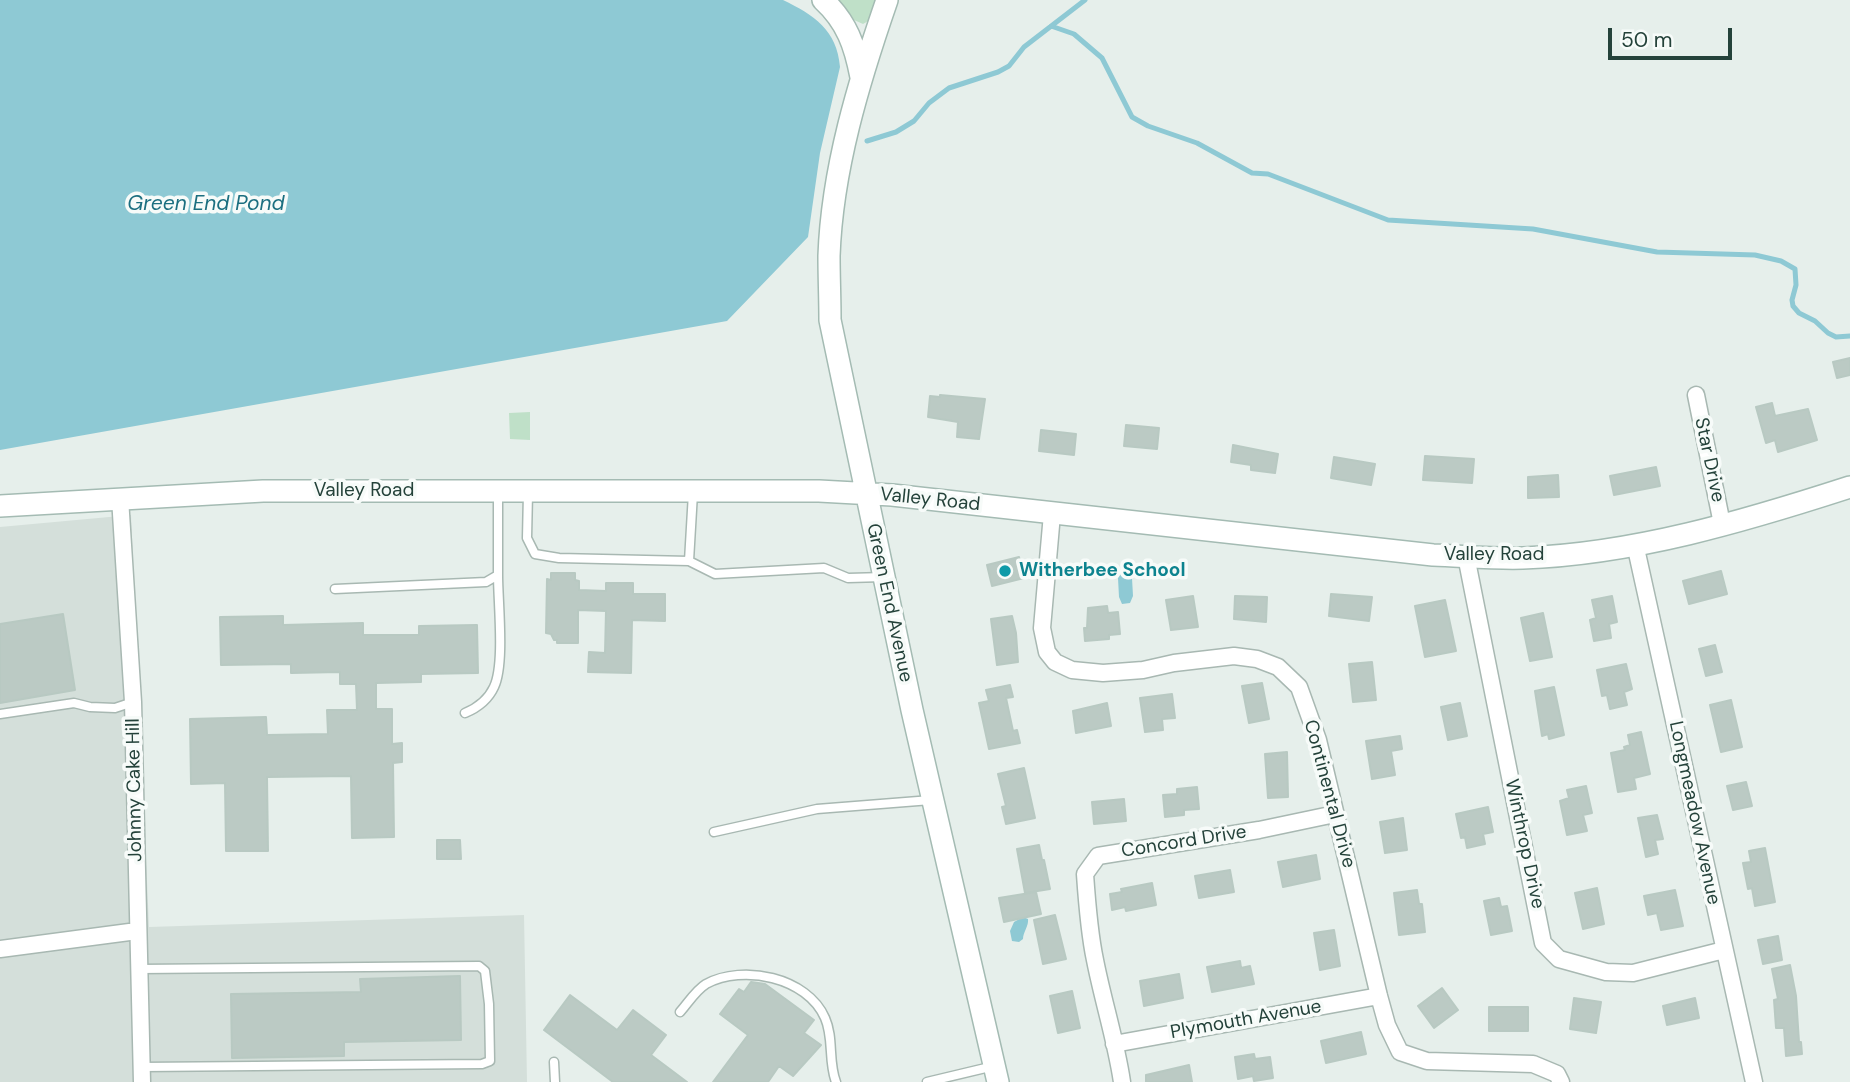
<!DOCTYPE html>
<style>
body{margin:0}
#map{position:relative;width:1850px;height:1082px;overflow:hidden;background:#e6efeb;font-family:"DM Sans",sans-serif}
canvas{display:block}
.scale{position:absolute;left:1608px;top:28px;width:124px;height:32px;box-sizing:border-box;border:4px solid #24423a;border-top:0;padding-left:9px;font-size:21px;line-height:24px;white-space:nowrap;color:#24423a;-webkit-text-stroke:5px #f7fbf9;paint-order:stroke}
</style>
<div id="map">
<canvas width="1850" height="1082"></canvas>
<div class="scale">50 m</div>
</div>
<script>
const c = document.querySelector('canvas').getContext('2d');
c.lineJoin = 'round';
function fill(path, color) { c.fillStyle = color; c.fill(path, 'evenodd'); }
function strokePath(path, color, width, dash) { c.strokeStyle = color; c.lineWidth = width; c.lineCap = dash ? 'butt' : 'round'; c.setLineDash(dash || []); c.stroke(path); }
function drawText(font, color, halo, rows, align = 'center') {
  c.font = font + ' "DM Sans",sans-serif'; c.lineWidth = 7; c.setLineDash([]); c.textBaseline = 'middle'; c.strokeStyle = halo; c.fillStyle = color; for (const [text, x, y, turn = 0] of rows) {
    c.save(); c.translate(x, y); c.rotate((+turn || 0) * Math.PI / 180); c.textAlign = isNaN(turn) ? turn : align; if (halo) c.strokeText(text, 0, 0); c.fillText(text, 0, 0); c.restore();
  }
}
const built = new Path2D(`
 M131 515 149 927 524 915 527 1082H0V527Z`);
const green = new Path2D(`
 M839 0H878L870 20 863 24 854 20Z
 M530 412V440L510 439 509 413Z`);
const water = new Path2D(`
 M0 0H783C814 15 837 30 840 67L820 153 808 237 727 321 0 450Z
 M1121 574H1128L1132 578 1133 596 1130 603 1122 604 1119 597 1118 578Z
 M1023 917 1028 919C1029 926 1023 932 1023 939L1019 942 1012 941 1010 931 1014 922Z`);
const stream = new Path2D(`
 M1051 26 1074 34 1102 58 1132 117 1148 126 1197 143 1252 173 1268 174 1388 220 1533 229 1657 252 1755 255 1781 261 1795 269 1796 285 1792 300 1793 306 1799 313 1815 321 1828 333 1836 337 1850 336
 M867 141 896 132 914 121 929 103 949 88 998 72 1009 66 1024 47 1085 0`);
const building = new Path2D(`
 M1850 358V375L1837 378 1833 362Z
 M940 395 985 399 979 439 957 437 958 422 928 417 930 396 940 397Z
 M1772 403 1775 416 1808 409 1817 440 1778 452 1775 440 1766 443 1756 407Z
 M1126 425 1159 428 1157 449 1124 446Z
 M1041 430 1076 434 1074 455 1039 451Z
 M1233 445 1278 454 1275 473 1251 470V465L1231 462Z
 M1425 456 1474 459 1472 483 1423 480Z
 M1334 457 1375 464 1371 485 1331 478Z
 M1656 467 1660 486 1614 495 1610 476Z
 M1558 475 1559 497 1528 498V477Z
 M1019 557 1024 578 992 586 987 565Z
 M1721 571 1727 594 1689 604 1683 581Z
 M551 573H575V580L579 581V590L606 591V583H633V594H665V621L632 620 631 673 588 672 589 652 605 653 606 611 578 610V643H557V640H554L551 634 546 633 547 579 551 580Z
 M1331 594 1372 597 1369 621 1329 616Z
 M1193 596 1198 627 1171 630 1166 600Z
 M1235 596 1267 597 1266 622 1234 619Z
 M1612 596 1617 622 1609 624 1611 638 1594 641 1590 620 1596 618 1592 600Z
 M1445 600 1456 651 1425 657 1415 606Z
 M1107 606 1108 613 1118 612 1120 634 1109 635V639L1085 641 1084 628H1087L1088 608Z
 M1543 613 1552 657 1530 661 1521 618Z
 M63 614 75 690 0 703V624Z
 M283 616V625L363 623V635H419V626L477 625 478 673 421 674V682L376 683V709H392V744L402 743V762L393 763 394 837 352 838 351 776 267 777 268 851H226L225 783 191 784 190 719 266 717 267 735 328 734 327 710H357L356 684H340V672L291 673V664L221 665 220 617Z
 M1012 616 1016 633 1018 662 997 665 991 619Z
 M1715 645 1722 672 1706 676 1699 649Z
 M1372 662 1376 700 1353 702 1349 664Z
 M1626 664 1632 689 1624 692 1627 705 1610 709 1607 695 1602 696 1597 670Z
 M1262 683 1269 719 1249 723 1242 686Z
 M1010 685 1013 697 1006 698 1013 731 1017 730 1020 743 989 749 979 703 989 701 986 690Z
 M1554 687 1564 735 1549 739 1548 734 1542 736 1535 691Z
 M1172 694 1175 718 1162 719 1163 730 1145 732 1140 698Z
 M1731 700 1742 747 1721 752 1710 705Z
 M1107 703 1111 726 1076 733 1073 711Z
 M1460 703 1467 736 1448 740 1441 707Z
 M1641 732 1650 774 1634 778 1636 789 1618 792 1611 753 1625 750 1624 747 1630 745 1628 735Z
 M1400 736 1402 749 1391 751 1395 775 1372 779 1366 741Z
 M1287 752 1288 797 1268 798 1265 754Z
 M1024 768 1035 818 1006 824 1002 807 1006 806 998 774Z
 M1746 782 1752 806 1733 810 1727 786Z
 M1586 786 1592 813 1583 815 1587 831 1567 835 1560 801 1569 798 1567 790Z
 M1197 787 1199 809 1184 810V815L1165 817 1163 795 1177 794V789Z
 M1124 799 1126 821 1094 824 1092 802Z
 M1488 807 1493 832 1483 834 1485 844 1467 848 1465 837 1461 838 1456 814Z
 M1657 815 1663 839 1655 840 1658 854 1646 857 1638 818Z
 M1403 818 1407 850 1385 853 1380 822Z
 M437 840H460L461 859H437Z
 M1039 845 1042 860H1044L1050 889 1025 893 1017 849Z
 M1765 848 1775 902 1755 906 1752 888 1748 889 1743 863 1751 862 1749 851Z
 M1316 855 1320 879 1283 887 1278 862Z
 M1230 870 1234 892 1199 898 1195 876Z
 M1152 883 1156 905 1126 911 1125 907 1112 910 1110 894 1122 892 1121 889Z
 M1597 888 1604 924 1583 929 1575 893Z
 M1417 890 1419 904H1422L1425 932 1399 935 1394 893Z
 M1675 890 1683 926 1661 930 1657 913 1648 915 1644 896Z
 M1036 892 1041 914 1004 922 999 898Z
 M1499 898 1501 907 1507 906 1512 931 1491 935 1484 901Z
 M1055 915 1066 959 1043 964 1034 920Z
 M1334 930 1340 966 1320 970 1314 933Z
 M1778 936 1782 960 1763 964 1758 940Z
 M1240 961 1241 968 1250 966 1254 984 1212 992 1207 967Z
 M1790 965 1796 996 1799 1042H1801L1802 1054 1786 1056 1784 1028H1776L1774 1000 1778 999 1772 969Z
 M1179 974 1183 998 1144 1006 1140 981Z
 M460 976 461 1040 344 1042V1056L232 1058 231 994 361 992 360 979Z
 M751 982 765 984 814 1020 804 1033 821 1045 793 1076 779 1066 768 1082H713L748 1035 720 1014 739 989 744 992Z
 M1442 988 1458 1010 1434 1028 1418 1006Z
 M1072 991 1080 1028 1058 1033 1050 996Z
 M570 995 617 1030 633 1010 666 1035 651 1055 687 1082H613L544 1030Z
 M1574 998 1601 1002 1596 1033 1570 1029Z
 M1695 998 1699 1018 1667 1025 1663 1006Z
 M1489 1007H1528V1031H1489Z
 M1361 1032 1366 1054 1326 1063 1321 1041Z
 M1254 1054 1255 1059 1270 1057 1273 1078 1254 1081 1253 1076 1238 1079 1235 1057Z
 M1189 1065 1192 1082H1146V1075Z`);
const lane = new Path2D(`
 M528 493 527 538 535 554 559 558 689 561 715 574 824 568 848 578 884 577
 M689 561 693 493
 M335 589 486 582 498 575V492
 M465 713C477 708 488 700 494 687 505 664 498 603 498 575
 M0 714 74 703 90 707 115 708 133 702
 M714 832 817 809 931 800
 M139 969 479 966 485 971 489 1004 490 1061 482 1064 142 1067
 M680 1012C688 1003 696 990 706 984 743 964 807 977 825 1018 834 1038 828 1062 836 1082
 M554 1062 555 1082
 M927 1082 994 1066`);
const street = new Path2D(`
 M1696 395 1722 524
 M120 498 133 702 142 1082
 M1052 514 1042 628 1047 652 1055 662 1072 670 1103 673 1143 670 1174 663 1234 656 1257 659 1278 667 1299 687 1318 740 1379 996 1387 1025 1400 1052 1427 1061 1533 1064 1557 1074 1561 1082
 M1635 544 1754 1082
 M1466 556 1543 943 1559 959 1606 972 1633 973 1724 950
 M0 949 137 931
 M1114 1044 1379 996
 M1122 1082C1116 1041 1103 1001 1095 960 1089 932 1087 903 1085 874L1098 856 1259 830 1335 814`);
const secondary = new Path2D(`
 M823 0C847 22 855 46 861 77
 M887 0C859 81 832 169 829 256 829 277 830 299 830 320L912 710 998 1082
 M0 506 263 491H819L892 495 1433 555C1463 556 1494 559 1523 558 1634 554 1745 521 1850 487`);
const markers = [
 [1005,571,7,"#0f9aa8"]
];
const streetNames = [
 ["Star Drive",1709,460,78],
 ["Valley Road",364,491],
 ["Valley Road",930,500,6],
 ["Valley Road",1494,555],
 ["Green End Avenue",889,603,78],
 ["Johnny Cake Hill",135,790,-91],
 ["Continental Drive",1329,794,75],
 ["Longmeadow Avenue",1694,813,78],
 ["Concord Drive",1184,842,-9],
 ["Winthrop Drive",1524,844,78],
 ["Plymouth Avenue",1246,1020,-10]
];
const cultureNames = [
 ["Witherbee School",1019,571]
];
const waterNames = [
 ["Green End Pond",206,204]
];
fill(built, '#d4dfda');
fill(green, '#bfe0c8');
fill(water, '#8ec9d4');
strokePath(stream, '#8ec9d4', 5);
fill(building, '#bbcac4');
strokePath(building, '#b8c9c2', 2);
strokePath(lane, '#a8b8b2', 11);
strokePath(street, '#a8b8b2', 19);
strokePath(secondary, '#a4bbb3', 24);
strokePath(lane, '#fff', 8);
strokePath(street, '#fff', 16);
strokePath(secondary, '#fff', 21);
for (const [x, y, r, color] of markers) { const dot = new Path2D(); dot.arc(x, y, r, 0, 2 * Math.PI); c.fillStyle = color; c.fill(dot); strokePath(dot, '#f7fbf9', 2.5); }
drawText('19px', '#24423a', '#f7fbf9', streetNames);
drawText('bold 19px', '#0d838f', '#f7fbf9', cultureNames, 'left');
drawText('italic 21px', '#1c6f80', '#f7fbf9', waterNames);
</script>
